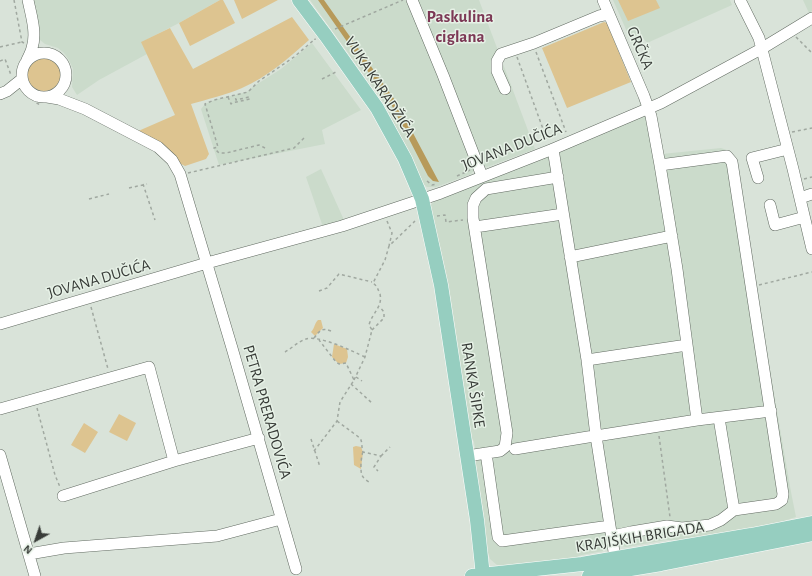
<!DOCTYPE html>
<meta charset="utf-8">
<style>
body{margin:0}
#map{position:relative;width:812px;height:576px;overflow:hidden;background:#d9e3d9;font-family:"Alegreya Sans",sans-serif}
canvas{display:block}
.north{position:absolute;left:16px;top:520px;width:40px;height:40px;-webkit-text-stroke:3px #e6f1e6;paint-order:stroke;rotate:220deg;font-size:11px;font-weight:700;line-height:16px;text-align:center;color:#383c38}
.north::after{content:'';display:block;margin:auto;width:14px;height:18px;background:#383c38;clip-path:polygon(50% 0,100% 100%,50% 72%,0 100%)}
</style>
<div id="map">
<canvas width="812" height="576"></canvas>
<div class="north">N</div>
</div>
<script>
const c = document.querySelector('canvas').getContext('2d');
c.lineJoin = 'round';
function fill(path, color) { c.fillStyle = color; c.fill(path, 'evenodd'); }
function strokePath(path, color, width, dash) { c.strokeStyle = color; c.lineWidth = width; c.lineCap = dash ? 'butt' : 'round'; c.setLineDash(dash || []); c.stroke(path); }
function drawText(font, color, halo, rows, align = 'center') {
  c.font = font + ' "Alegreya Sans",sans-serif'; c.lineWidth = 3; c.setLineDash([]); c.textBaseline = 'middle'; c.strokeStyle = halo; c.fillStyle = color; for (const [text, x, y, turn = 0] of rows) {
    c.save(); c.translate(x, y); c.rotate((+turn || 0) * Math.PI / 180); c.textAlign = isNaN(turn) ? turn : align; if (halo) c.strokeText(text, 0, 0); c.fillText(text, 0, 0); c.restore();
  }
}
const built = new Path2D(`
 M32 0H220L179 23 142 42 147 54 99 80 77 95 72 87 73 69 69 60 64 53 58 48 45 44 40 40Z
 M310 0H409L475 169 471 174 436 187H427L422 183 385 104Z
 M416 0H479L535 149 490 166 486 167 482 164Z
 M613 0H730L732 5 647 43 643 38 632 43Z
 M803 0H812V11L809 13Z
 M312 43 361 110 322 130 325 144 219 165 201 109 205 104 214 100 247 92 251 88 281 69Z
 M644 115 646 116 662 154 721 148 727 150 732 153 735 158 737 164 767 353 791 492 796 517 765 527 691 540H666L626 547 622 546 608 548 603 551 582 555 567 560 503 567 497 565 490 559 486 547 475 463 477 459 474 442 471 437 430 208 431 205 436 199 558 152Z
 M321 169 344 220 323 227 306 177Z`);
const green = new Path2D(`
 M220 0H223L235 23 190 46 179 23Z
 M234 0H278L242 19Z
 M618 0H656L660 8 628 21Z
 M292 17 309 40C289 58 267 77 242 88 226 95 208 99 191 104L209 154 206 159 185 166 181 164 136 132 175 115 141 42 170 28 193 69Z
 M604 22 607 23 631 82 567 108 542 48Z
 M27 74a17 17 0 1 1 34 0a17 17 0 1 1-34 0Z
 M318 320H321L323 328 315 336 311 332C315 328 314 324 318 320Z
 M334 344 347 349 348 357 346 363 339 364 332 357Z
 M119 414 136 423 127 441 109 432Z
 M84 423 98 432 85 453 71 445Z
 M356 446 361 447 363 452 361 469 354 465 353 447Z`);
const forest = new Path2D(`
 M318 0H324L397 103 439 182 433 181 428 176 392 106Z`);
const path = new Path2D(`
 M14 0 22 42 24 43
 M335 29 403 0
 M796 37 812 53
 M0 47 22 42
 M536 52 566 132
 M517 57 547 140
 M0 61 5 59 11 75
 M322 79 338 71
 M228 97 231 104 232 103 250 99 249 97 236 100 235 96
 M38 99 35 102 40 105
 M792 132 812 128
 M265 148 259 145 226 153H219L214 148 218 147 205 104 214 100 248 92 259 81 294 57 315 39V40
 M188 173 294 148 305 137
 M457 176 470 170
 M804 179 812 177
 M427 181 432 185 437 184
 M143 184 155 220
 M129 188 147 184
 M89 199 109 194
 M437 216 445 215 446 222 463 220
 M387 221 392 233 389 246
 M759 285 812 272
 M319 291 327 288 339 274 372 282
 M91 307 108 369
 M372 330 384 318V312L380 307
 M314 338C320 331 321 327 331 331
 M285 352C292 348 299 341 306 339 320 335 352 351 365 357
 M356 377 362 381
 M354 380 365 357 372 330 369 325C372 313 383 307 380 294 378 289 377 286 373 283L385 260 389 246 415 221
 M351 384 372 403
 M37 408 55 475 60 487
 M337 421 360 438C363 443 361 447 363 452L381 456 374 467 378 471
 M659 436 670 517
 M311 439 320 467
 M314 451 337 421 340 402 354 380 346 363 339 364 336 362 319 340
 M363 452C361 456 360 471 362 475 363 478 366 480 369 482
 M381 456 390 447`);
const minor = new Path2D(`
 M412 0 443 75 482 176
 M740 0 759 38 793 169 812 249
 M22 75a22 22 0 1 1 44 0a22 22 0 1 1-44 0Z
 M27 60C29 56 31 52 32 48 37 33 31 15 28 0
 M505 89 497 71V61L501 54 534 43 599 16 609 14
 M0 94 7 91 22 79
 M47 97 59 99 85 109 158 147 172 160 180 174 232 348 296 569
 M553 149 587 360 596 436 615 558
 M758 178 752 158 784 150
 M806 196 812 194
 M770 205 775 225 801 218
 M475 227 563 214
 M570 257 672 236
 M0 324 207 263 342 226 441 193 553 149 661 103 761 49 812 18
 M587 360 687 345
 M0 409 149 367 174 461 259 438
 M719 418 734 510
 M697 420 771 411
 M596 436 697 420 677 269 660 165 651 116 644 96 603 0
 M515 449 594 436
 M486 453 498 537 502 541 610 526
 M0 455 35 576
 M467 456 500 451 505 447 507 433 473 218V205L476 198 486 189 558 177
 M63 496 174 461
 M612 536 631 532 667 526 682 528 710 525 721 520 734 510 776 504 782 500 783 494 732 162 727 156 660 165
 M29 554 64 548 217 536 281 519`);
const major = new Path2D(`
 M299 0 326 36 377 108 405 159 422 199 441 285 477 520 483 576
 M472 576 582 564 751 535 812 523
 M589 576 661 564 812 534`);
const streetNames = [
 ["GRČKA",640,48,67],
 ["VUKA KARADŽIĆA",380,87,57],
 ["JOVANA DUČIĆA",512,147,-21],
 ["JOVANA DUČIĆA",99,279,-16],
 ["RANKA ŠIPKE",473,385,81],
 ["PETRA PRERADOVIĆA",267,412,74],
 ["KRAJIŠKIH BRIGADA",640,537,-9]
];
const neighbourhoodNames = [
 ["Paskulina",460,17],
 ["ciglana",460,37]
];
fill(built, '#cbdbcb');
fill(green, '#ddc490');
fill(forest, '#b79a5a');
strokePath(minor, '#626b62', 12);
strokePath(major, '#fff', 15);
strokePath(path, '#a0a8a0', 1.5, [3, 3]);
strokePath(minor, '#fff', 11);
strokePath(major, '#96cec0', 14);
drawText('16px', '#383c38', '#e6f1e6', streetNames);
drawText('bold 17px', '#7c3855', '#e6f1e6', neighbourhoodNames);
</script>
